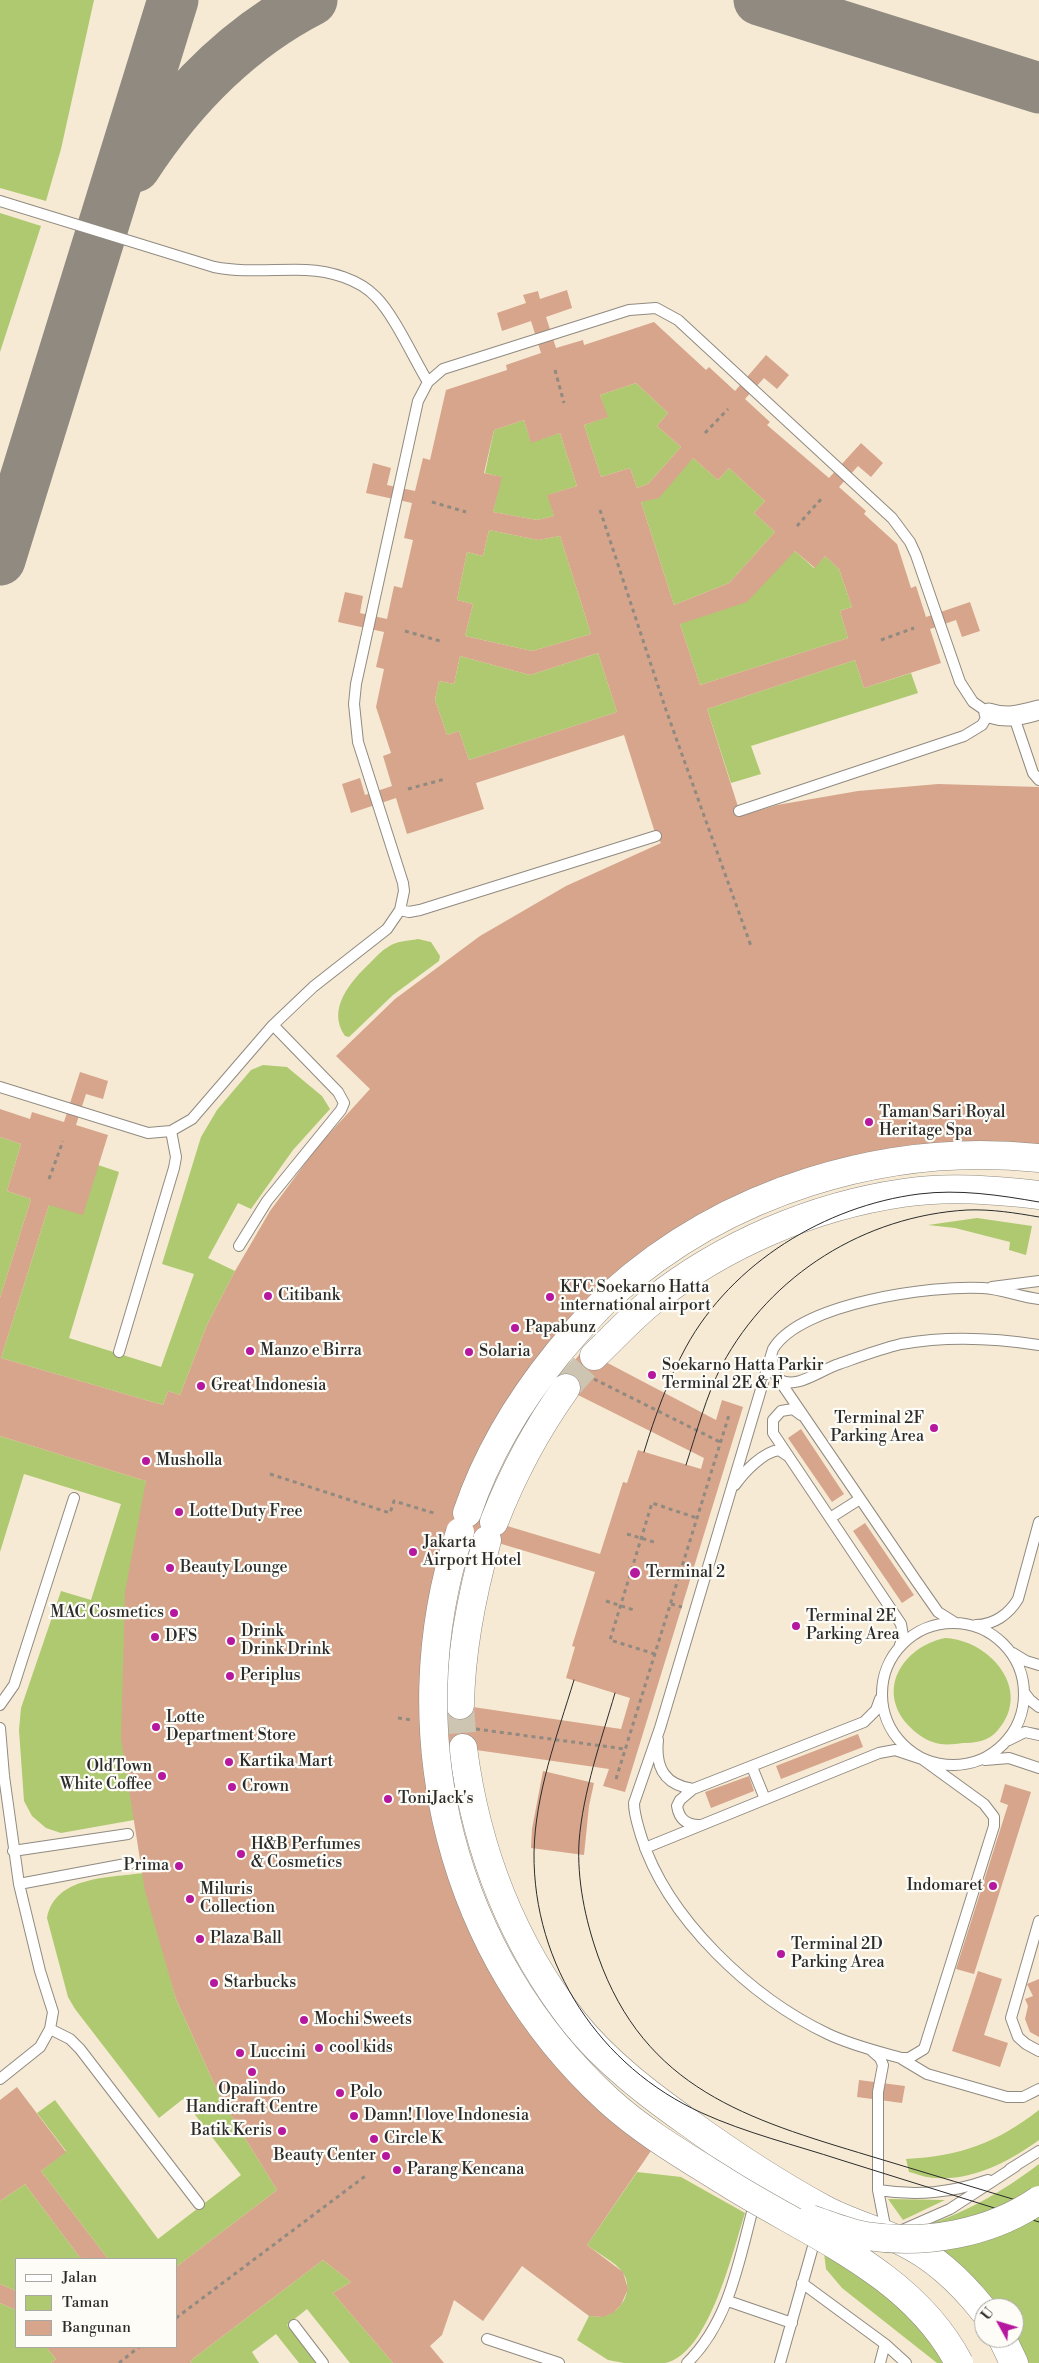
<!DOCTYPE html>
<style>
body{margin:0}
#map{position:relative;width:1039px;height:2363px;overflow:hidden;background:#f6ead4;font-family:"Libre Bodoni",serif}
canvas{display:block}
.legend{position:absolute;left:15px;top:2258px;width:162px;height:90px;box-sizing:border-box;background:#fdfcf7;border:1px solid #a9a8a5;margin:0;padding:6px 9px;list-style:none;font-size:15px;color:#2b2b2b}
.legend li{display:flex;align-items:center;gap:10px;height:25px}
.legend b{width:25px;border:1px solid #a9a8a5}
.north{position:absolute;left:974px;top:2298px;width:50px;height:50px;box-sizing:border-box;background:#fdfcf7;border:1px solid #a9a8a5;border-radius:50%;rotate:309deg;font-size:14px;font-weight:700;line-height:20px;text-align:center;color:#2b2b2b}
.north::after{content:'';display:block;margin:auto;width:18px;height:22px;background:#b5179e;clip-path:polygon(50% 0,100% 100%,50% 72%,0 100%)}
</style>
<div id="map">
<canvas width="1039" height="2363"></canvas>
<ul class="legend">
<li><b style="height:6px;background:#fff"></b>Jalan</li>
<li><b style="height:14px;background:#aec96f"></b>Taman</li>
<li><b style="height:14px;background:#d7a58c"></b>Bangunan</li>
</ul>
<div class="north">U</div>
</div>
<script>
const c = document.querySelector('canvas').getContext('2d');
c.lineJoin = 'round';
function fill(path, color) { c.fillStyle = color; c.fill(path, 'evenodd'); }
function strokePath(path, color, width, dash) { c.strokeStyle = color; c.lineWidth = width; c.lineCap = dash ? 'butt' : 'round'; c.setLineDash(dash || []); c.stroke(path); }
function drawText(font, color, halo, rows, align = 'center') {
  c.font = font + ' "Libre Bodoni",serif'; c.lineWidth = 4.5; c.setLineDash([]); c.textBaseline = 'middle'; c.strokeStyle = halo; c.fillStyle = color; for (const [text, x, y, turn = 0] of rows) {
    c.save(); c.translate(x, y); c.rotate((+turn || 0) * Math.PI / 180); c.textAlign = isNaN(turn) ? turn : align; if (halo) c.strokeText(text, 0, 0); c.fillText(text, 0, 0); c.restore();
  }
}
const green = new Path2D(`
 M0 0H94L61 149 46 201 0 188Z
 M0 213 41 226 0 352Z
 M636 383 668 413 657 426 681 447 648 484 637 488 630 468 601 477 584 425 607 417 600 395Z
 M524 420 531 442 560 433 577 486 548 495 554 516 537 520 493 512 501 477 485 473 494 430Z
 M693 458 718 480 729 468 765 501 754 513 775 532 729 583 674 605 641 502Z
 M489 530 538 540 560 536 591 634 532 651 465 636 473 604 457 600 467 552 483 556Z
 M795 551 814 568 825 556 839 569 852 607 840 611 848 638 700 685 680 624Z
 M598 653 617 712 469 760 459 731 447 735 435 700 439 681 454 684 460 656 530 675Z
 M855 660 864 688 911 673 918 693 751 746 761 774 731 783 707 709Z
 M418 939 431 942 440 956 439 961 393 995 349 1037 345 1036C326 1009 351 981 370 963 376 957 381 951 388 947 396 941 408 941 418 939Z
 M263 1065 287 1067 322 1096 330 1109 293 1150 251 1209 238 1203 208 1258 235 1271 207 1325 180 1395 168 1391 163 1405 1 1358 49 1205 98 1165 119 1172 69 1338 161 1367 194 1274 162 1264 201 1137 217 1110 251 1070Z
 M0 1137 21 1144 7 1191 31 1199 0 1298Z
 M977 1218 1032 1226 1026 1255 1009 1250 1010 1242 955 1228 928 1225Z
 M0 1436 146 1481 134 1820 61 1833 46 1828 32 1816 24 1801 19 1730 21 1708 61 1591 91 1600 121 1504 24 1474 0 1552Z
 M945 1638C990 1640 1033 1690 998 1730 989 1741 976 1743 963 1743 956 1744 948 1745 940 1744 929 1742 919 1736 911 1728 874 1692 902 1647 945 1638Z
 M143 1873 176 1999 221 2099 277 2190 176 2267V2259H108L41 2171 66 2151 37 2113 55 2100 158 2239 241 2175 183 2099 159 2118 75 2009 68 1997 47 1918C55 1876 108 1878 143 1873Z
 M1039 2110V2140C1010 2161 973 2181 935 2178 927 2178 917 2174 909 2172L906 2159C961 2156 996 2143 1039 2110Z
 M1039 2164V2191L980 2219 916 2228C961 2216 1002 2192 1039 2164Z
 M637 2172 681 2177 745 2213C733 2250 709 2355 665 2363H624L608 2360 577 2340 589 2316C594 2316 599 2317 604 2316 622 2312 634 2290 623 2273 616 2262 597 2253 587 2245Z
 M25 2184 81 2259H16V2291L0 2284V2201Z
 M888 2199 945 2200 903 2220Z
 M1039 2216V2363H1029L1014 2334V2308H999L983 2287 940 2250 987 2241Z
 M824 2253 888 2291 950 2363H937L842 2288 826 2269Z
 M323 2260 351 2282 333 2293 393 2363H350L307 2309 287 2325 317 2363H299L276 2334 252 2352 259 2363H192L190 2361Z
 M0 2303 16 2310V2347H46L56 2359 51 2363H0Z`);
const taxiway = new Path2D(`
 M759 0 1039 88
 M135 167C180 98 238 38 312 0
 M0 560 173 0`);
const building = new Path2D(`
 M567 290 572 308 546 317 556 348 583 340 584 345 654 322 706 370 709 367 735 391 766 355 789 375 777 389 764 378 745 399 770 422 767 425 829 478 861 443 883 463 871 477 858 466 839 487 866 511 864 514 897 544 911 588 916 586 926 617 970 602 980 631 962 637 956 620 930 629 941 663 864 688 855 660 707 709 741 816 777 805 858 791 938 784 1039 787V1153L841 1167 608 1291 461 1512 600 1554 623 1482 627 1483 638 1450 701 1469 704 1458 556 1384 583 1350 716 1420 722 1400 743 1407 625 1792 603 1786 609 1769 448 1746 446 1703 621 1729 630 1698 566 1678 575 1647 572 1646 595 1572 455 1530 427 1713 492 1959 657 2142 587 2245 623 2272 628 2289 621 2305 613 2313 603 2317 589 2316 522 2266 483 2321 454 2300 442 2335 430 2346 444 2363H393L333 2293 351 2282 323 2260 190 2361 192 2363H51L56 2359 46 2347H176V2267L277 2190 221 2099 176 1999 145 1891 121 1739 125 1592 146 1481 0 1436V1298L31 1199 7 1191 21 1144 0 1137V1109L30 1119 32 1112 64 1122 80 1072 108 1081 103 1099 86 1094 76 1125 108 1135 83 1215 49 1205 1 1358 163 1405 168 1391 180 1395 207 1325 235 1271 270 1211 318 1146 370 1089 336 1056 395 999 480 936 566 886 661 843 656 836 624 735 476 783 484 809 407 834 396 798 351 813 342 784 360 778 365 795 392 786 383 756 391 753 376 707 384 669 376 667 384 632 338 622 345 592 363 596 360 613 387 619 394 586 402 588 413 540 404 538 412 503 366 493 373 463 391 468 387 485 415 491 423 458 430 460 446 390 507 370 506 365 541 353 531 321 502 331 497 313 526 303 523 295 538 291 540 299ZM636 383 668 413 657 426 681 447 648 484 637 488 630 468 601 477 584 425 608 417 600 395ZM524 420 531 443 560 433 577 486 547 495 554 516 537 520 493 512 502 477 484 473 494 430ZM693 458 718 480 729 468 765 501 754 513 775 532 729 583 674 605 641 502 659 498ZM489 530 538 540 560 536 591 634 532 651 465 636 473 604 457 600 467 552 483 556ZM795 551 815 568 825 556 839 569 852 607 840 611 848 638 700 685 680 624 747 602ZM598 653 617 712 469 760 459 731 447 735 435 700 439 681 454 684 460 656 530 675Z
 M801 1429 844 1494 832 1502 788 1438Z
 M865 1523 914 1595 902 1603 853 1531Z
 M858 1734 863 1747 781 1779 776 1766Z
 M543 1771 594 1783 589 1806 584 1855 531 1848 532 1829Z
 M749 1776 754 1791 711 1808 705 1792Z
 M1005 1784 1031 1792 974 1974 956 1969 1008 1805 1000 1802Z
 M978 1971 1002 1979 984 2035 1008 2043 1000 2067 952 2051Z
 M1039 1979V2037L1030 2032 1025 2019 1028 2006 1025 1999 1033 1996 1027 1984Z
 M859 2080 905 2086 902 2103 857 2097Z
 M17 2087 66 2152 41 2171 108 2259H81L25 2184 0 2201V2100Z
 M0 2284 16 2291V2310L0 2303Z`);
const secondaryTunnel = new Path2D(`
 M566 1388 594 1356
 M460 1705 463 1748`);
const path = new Path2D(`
 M555 370 564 403
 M705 433 728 409
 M432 502 466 512
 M600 510 666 710 751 946
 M797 526 822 498
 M405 631 440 641
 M881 640 914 628
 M408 789 445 779
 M49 1179 63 1141
 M594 1379 720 1442
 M270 1474 390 1513 394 1501 437 1514
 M627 1534 654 1542
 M606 1601 634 1610
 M671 1604 682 1607
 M655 1654 610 1640 652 1503 697 1518
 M398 1718 412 1720
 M476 1729 625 1749
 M616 1779 729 1415
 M176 2318 368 2174
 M119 2363 139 2347`);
const lane = new Path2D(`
 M0 201 214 267C245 273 275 269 306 270 330 271 359 279 376 297 394 315 414 359 428 382
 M1014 717 1033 773 1039 780
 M400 910 409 912 420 910 656 836
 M0 1087 148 1133 171 1131 192 1119 273 1025 313 987 387 929 400 910 404 891 403 883 358 742 354 704 356 684 418 401 428 382 443 369 629 310 656 308 678 320 892 518 910 542 916 555 960 682 973 702 989 713 982 725 964 736 739 811
 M239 1246 267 1201 341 1110 344 1103 338 1092 273 1025
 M992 1287 1039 1281
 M119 1352 174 1168 176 1157 171 1131
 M772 1359 775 1374 917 1582 938 1612 954 1622
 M779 1379C795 1391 822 1369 839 1364 859 1357 880 1349 901 1344 946 1336 994 1338 1039 1345
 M801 1415 793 1409 781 1411 773 1420V1433L901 1624 903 1636 900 1645
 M735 1485C744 1472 763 1452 779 1450L788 1456
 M830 1518 860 1499
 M882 1694a71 71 0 1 1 142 0a71 71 0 1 1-142 0Z
 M976 1625C994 1625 1009 1614 1018 1599L1039 1522
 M1013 1653 1026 1661 1039 1665
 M1024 1692 1030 1700 1039 1707
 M0 1705 14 1685 74 1498
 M0 1728 4 1776 19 1884 40 1971 53 2012 50 2029 40 2047 0 2079
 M658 1740C655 1768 665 1785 693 1789L864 1722 876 1710 880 1699
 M1009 1740 1025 1732 1039 1735
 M985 1760 1009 1758 1039 1768
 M752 1767 765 1799
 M693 1789 680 1800 677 1806C679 1818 685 1825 699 1825
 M645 1848 879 1753 895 1750 922 1759 984 1804 994 1817V1826L924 2049 909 2058H901C876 2051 851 2045 828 2034 752 1998 667 1919 641 1836 638 1825 634 1815 634 1803L660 1728 773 1349C801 1303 932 1285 983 1288 1002 1289 1020 1297 1039 1299
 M13 1851 128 1834
 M19 1884 131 1863
 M1039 1921 1011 2018 1018 2037 1026 2044 1039 2051
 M50 2029 70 2039 80 2049 199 2204
 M872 2051 880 2058 883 2065 878 2092V2190L886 2231
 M902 2059 927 2074 1007 2097H1023L1039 2089
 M1010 2169 1039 2151
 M878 2190C917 2196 951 2193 988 2180
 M900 2231 950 2209 1016 2166
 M802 2283 885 2344 906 2363
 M728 2301 792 2323
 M294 2325 323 2363
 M487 2339 559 2363
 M687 2363C731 2320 739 2258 755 2201
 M780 2363 816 2236
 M880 2363 885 2344`);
const street = new Path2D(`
 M989 713C1008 719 1020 715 1039 710`);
const secondary = new Path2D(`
 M594 1356C613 1338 631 1318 652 1301 723 1245 813 1206 903 1193 948 1186 994 1190 1039 1195
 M467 1513C487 1454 519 1401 558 1353 575 1333 592 1312 612 1294 726 1191 886 1142 1039 1158
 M494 1522C513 1473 536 1430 566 1388
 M460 1705C461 1648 472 1594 487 1540
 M463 1748C476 1848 512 1942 574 2022 606 2062 648 2094 689 2123 732 2154 776 2183 822 2208 847 2222 875 2229 901 2241 933 2256 962 2283 984 2311
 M1002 2338 1014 2363`);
const tram = new Path2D(`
 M644 1452C655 1416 668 1380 686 1347 732 1263 825 1206 919 1194 959 1189 999 1195 1039 1202
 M686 1465C697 1431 706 1396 722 1365 771 1274 865 1216 967 1210 991 1209 1016 1213 1039 1217
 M574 1680C557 1736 535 1794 534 1853 533 1965 600 2067 702 2113 746 2133 795 2145 841 2160 907 2181 973 2201 1039 2222
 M615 1693C601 1741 583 1791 579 1842 577 1880 585 1919 598 1956 645 2089 747 2119 870 2156 926 2173 983 2190 1039 2207`);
const secondaryBridge = new Path2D(`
 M460 1532C394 1733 452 1957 608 2100 643 2132 686 2157 726 2182 808 2234 912 2272 959 2363
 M811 2219C829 2225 847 2233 866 2236 924 2245 990 2234 1039 2200`);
const markers = [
 [869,1122,5,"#b5179e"],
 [268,1296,5,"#b5179e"],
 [550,1297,5,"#b5179e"],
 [515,1328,5,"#b5179e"],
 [250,1351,5,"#b5179e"],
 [469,1352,5,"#b5179e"],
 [652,1375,5,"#b5179e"],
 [201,1386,5,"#b5179e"],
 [934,1428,5,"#b5179e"],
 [146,1461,5,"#b5179e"],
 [179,1512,5,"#b5179e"],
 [413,1552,5,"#b5179e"],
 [170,1568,5,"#b5179e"],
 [635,1573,6,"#b5179e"],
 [174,1613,5,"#b5179e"],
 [796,1626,5,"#b5179e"],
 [155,1637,5,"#b5179e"],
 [231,1641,5,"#b5179e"],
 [230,1676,5,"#b5179e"],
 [156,1727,5,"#b5179e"],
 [229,1762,5,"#b5179e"],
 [162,1776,5,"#b5179e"],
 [232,1787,5,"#b5179e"],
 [388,1799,5,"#b5179e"],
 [241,1854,5,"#b5179e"],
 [179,1866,5,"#b5179e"],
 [993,1886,5,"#b5179e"],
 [190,1899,5,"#b5179e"],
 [200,1939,5,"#b5179e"],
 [781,1954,5,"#b5179e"],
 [214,1983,5,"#b5179e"],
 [304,2020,5,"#b5179e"],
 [319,2048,5,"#b5179e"],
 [240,2053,5,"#b5179e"],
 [252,2072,5,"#b5179e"],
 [340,2093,5,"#b5179e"],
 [354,2116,5,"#b5179e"],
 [282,2131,5,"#b5179e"],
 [374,2139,5,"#b5179e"],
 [386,2156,5,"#b5179e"],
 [397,2170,5,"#b5179e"]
];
const poiNames = [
 ["Taman Sari Royal",879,1113],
 ["Heritage Spa",879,1131],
 ["KFC Soekarno Hatta",560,1288],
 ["international airport",560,1306],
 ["Citibank",278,1296],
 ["Papabunz",525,1328],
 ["Manzo e Birra",260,1351],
 ["Solaria",479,1352],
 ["Soekarno Hatta Parkir",662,1366],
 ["Terminal 2E & F",662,1384],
 ["Great Indonesia",211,1386],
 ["Terminal 2F",924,1419,"right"],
 ["Parking Area",924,1437,"right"],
 ["Musholla",156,1461],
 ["Lotte Duty Free",189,1512],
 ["Jakarta",423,1543],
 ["Airport Hotel",423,1561],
 ["Beauty Lounge",180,1568],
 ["Terminal 2",646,1573],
 ["MAC Cosmetics",164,1613,"right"],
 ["Terminal 2E",806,1617],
 ["Parking Area",806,1635],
 ["Drink",241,1632],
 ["Drink Drink",241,1650],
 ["DFS",165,1637],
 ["Periplus",240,1676],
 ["Lotte",166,1718],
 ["Department Store",166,1736],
 ["Kartika Mart",239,1762],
 ["OldTown",152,1767,"right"],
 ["White Coffee",152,1785,"right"],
 ["Crown",242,1787],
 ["ToniJack's",398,1799],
 ["H&B Perfumes",251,1845],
 ["& Cosmetics",251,1863],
 ["Prima",169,1866,"right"],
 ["Indomaret",983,1886,"right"],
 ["Miluris",200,1890],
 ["Collection",200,1908],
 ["Plaza Ball",210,1939],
 ["Terminal 2D",791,1945],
 ["Parking Area",791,1963],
 ["Starbucks",224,1983],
 ["Mochi Sweets",314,2020],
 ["cool kids",329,2048],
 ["Luccini",250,2053],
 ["Opalindo",252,2090,"center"],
 ["Handicraft Centre",252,2108,"center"],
 ["Polo",350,2093],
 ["Damn! I love Indonesia",364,2116],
 ["Batik Keris",272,2131,"right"],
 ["Circle K",384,2139],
 ["Beauty Center",376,2156,"right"],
 ["Parang Kencana",407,2170]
];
fill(green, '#aec96f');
strokePath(taxiway, '#908a80', 51);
fill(building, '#d7a58c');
strokePath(secondaryTunnel, '#cdc4b2', 28, [28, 14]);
strokePath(lane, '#908a80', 12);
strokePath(street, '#908a80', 21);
strokePath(secondary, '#908a80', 29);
strokePath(path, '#908a80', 3, [4, 4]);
strokePath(lane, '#fff', 10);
strokePath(street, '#fff', 19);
strokePath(secondary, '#fff', 28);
strokePath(tram, '#2b2b2b', 1);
strokePath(secondaryBridge, '#908a80', 29, []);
strokePath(secondaryBridge, '#fff', 28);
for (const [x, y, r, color] of markers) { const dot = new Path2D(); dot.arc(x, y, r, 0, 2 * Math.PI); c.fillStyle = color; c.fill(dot); strokePath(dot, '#fdfcf7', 2); }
drawText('16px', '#2b2b2b', '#fdfcf7', poiNames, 'left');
</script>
